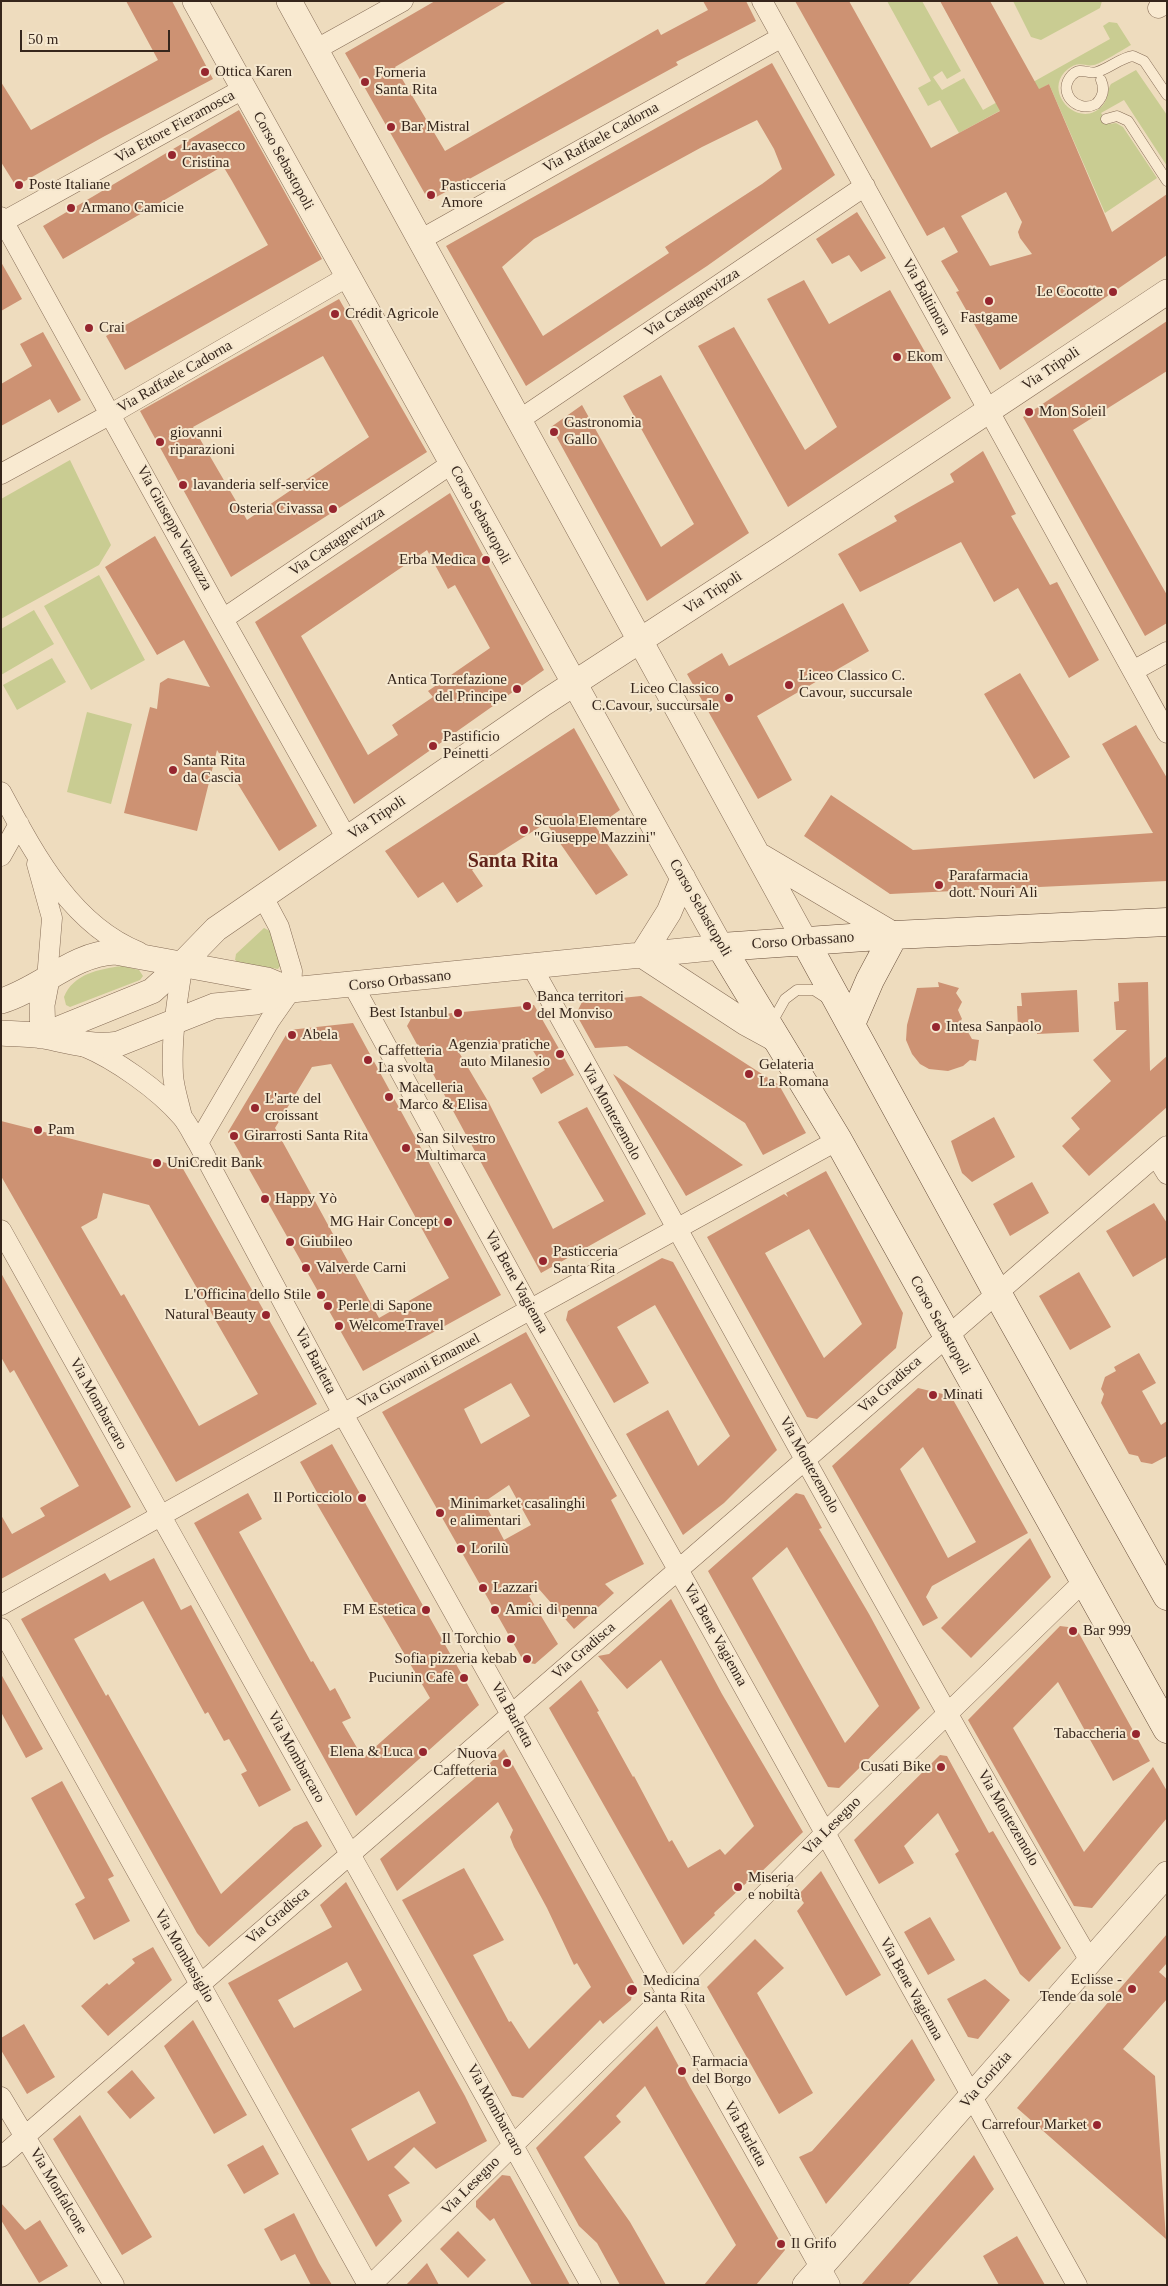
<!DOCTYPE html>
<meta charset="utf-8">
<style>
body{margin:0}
#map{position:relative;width:1168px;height:2286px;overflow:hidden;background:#eedcbe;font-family:Georgia,serif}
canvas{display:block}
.frame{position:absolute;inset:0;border:2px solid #36261c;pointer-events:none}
.scale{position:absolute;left:20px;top:30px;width:150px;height:22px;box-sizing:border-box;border:2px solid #36261c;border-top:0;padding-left:6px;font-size:15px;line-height:18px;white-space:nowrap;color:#36261c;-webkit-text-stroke:4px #f5e7ce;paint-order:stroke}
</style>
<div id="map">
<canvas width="1168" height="2286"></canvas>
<div class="frame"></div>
<div class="scale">50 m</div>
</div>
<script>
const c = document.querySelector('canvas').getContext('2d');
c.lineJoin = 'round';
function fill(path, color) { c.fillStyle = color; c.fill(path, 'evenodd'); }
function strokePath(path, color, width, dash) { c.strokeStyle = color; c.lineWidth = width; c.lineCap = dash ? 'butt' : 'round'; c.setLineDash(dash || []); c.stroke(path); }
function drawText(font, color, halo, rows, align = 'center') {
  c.font = font + ' Georgia,serif'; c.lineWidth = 4; c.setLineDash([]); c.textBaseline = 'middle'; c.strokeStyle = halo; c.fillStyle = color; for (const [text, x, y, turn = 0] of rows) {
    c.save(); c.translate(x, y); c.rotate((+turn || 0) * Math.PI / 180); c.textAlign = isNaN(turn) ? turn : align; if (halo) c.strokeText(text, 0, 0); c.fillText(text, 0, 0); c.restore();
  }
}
const green = new Path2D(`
 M887 1H922L961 71 947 79 942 71 933 77 942 90 964 78 983 110 1110 39 1103 26 1109 22 1117 23 1131 45C1124 49 1100 64 1094 65 1084 67 1080 60 1068 69 1040 91 1080 132 1103 105 1109 98 1107 90 1111 84L1136 70 1167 115V166L1124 100 1101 113 1109 124 1116 123 1123 127 1157 178 1105 213 1049 84 959 133 940 100 928 106 918 88 931 81Z
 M1013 1H1102L1100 8 1041 40 1031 37Z
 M70 460 111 545 99 565 1 619V499Z
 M99 575 145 660 91 690 44 606Z
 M34 610 54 644 1 675V629Z
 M52 658 66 682 17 710 3 685Z
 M87 712 132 724 111 804 67 792Z
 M264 928 270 931 282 963 278 969 239 963 235 960 236 954Z
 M122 966 139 970 143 976 140 980 70 1007 66 1005 64 997C73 974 99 969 122 966Z`);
const building = new Path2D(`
 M126 1H172L213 79 103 137 16 186 1 162V82L31 130 158 60Z
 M435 1H507L395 67 445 151 658 29 661 35 708 10 703 1H746L756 21 676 62 678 65 429 201 345 53Z
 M795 1H849L931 148 1000 111 940 1H990L1039 89 1049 84 1112 232 1167 194V255L1000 370 956 292 959 291 941 261 958 252 944 227 927 236ZM1006 192 1022 222 1018 232 1020 238 1032 254 990 266 961 216Z
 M772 63 835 175 707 266 526 386 446 246ZM757 120 774 149 782 169 762 184 665 247 669 253 543 336 502 267 534 239 702 147Z
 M239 110 322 259 125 370 106 336 268 245 232 181 223 166 63 259 43 226Z
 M857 212 886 258 861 272 849 255 832 264 816 239Z
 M1 262 22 299 1 311Z
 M804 280 829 324 890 290 951 398 788 507 698 346 734 327 805 450 837 427 767 299Z
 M339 299 427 452 231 577 140 411ZM323 356 369 437 247 520 193 427Z
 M1167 321V371L1073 430 1167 595V623L1145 636 1023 417Z
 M43 332 81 400 58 413 50 399 1 426V384L32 366 20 344Z
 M661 375 749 533 647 601 551 427 582 405 661 547 694 524 623 396Z
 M983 451 1016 514 1011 516 1050 585 1057 582 1099 660 1069 678 1018 588 994 602 961 542 860 592 838 554 897 521 894 516 954 482 950 474Z
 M450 493 544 670 354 804 255 622ZM427 550 448 589 455 585 490 648 428 691 433 697 392 725 398 735 368 755 301 636Z
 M155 536 317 826 279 851 217 750 197 831 124 813 150 707 157 709 160 683 168 678 210 687 184 640 157 655 105 567Z
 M843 603 869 651 757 716 792 780 758 799 687 674 722 653 729 666Z
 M1020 673 1070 757 1034 779 984 694Z
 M1136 725 1167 778V881L890 894 804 836 831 795 913 850 1153 833 1102 744Z
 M574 728 620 810 596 827 628 875 596 895 546 823 472 870 483 886 457 903 443 882 418 898 385 851Z
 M938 982 959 988 956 993 962 1002 958 1010 962 1019 961 1020 972 1039 979 1040 976 1061 970 1060 963 1066 948 1071 929 1069 920 1064 912 1054 906 1040 907 1025 917 988 939 987Z
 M1148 982 1150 1071 1167 1056V1107L1089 1176 1062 1146 1080 1129 1071 1118 1111 1081 1093 1060 1127 1030H1116L1114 1002 1119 1001 1118 983Z
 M1077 990 1079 1032 1037 1034V1027L1018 1028 1017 1006H1022L1021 993Z
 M641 996 779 1085 806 1133 763 1155 745 1123 627 1046 595 1048 576 1014 582 1002Z
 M534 1005 574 1075 541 1094 532 1078 545 1070 527 1041 457 1049 489 1103 553 1229 604 1201 558 1122 587 1107 646 1214 541 1273 407 1026 412 1017Z
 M353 1023 501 1295 363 1371 228 1132 289 1030ZM331 1064 449 1278 379 1318 275 1128 312 1067Z
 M613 1074 743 1165 686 1196Z
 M994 1117 1015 1157 972 1182 962 1173 951 1141Z
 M1 1121 182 1167 317 1404 176 1482 1 1176ZM103 1193 149 1205 258 1394 199 1426 124 1294 121 1296 81 1227 97 1218Z
 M826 1171 903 1313 896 1348 817 1419 807 1417 707 1237 784 1194 788 1197 786 1193ZM809 1229 862 1324 824 1358 765 1253Z
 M1032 1182 1049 1213 1010 1236 993 1204Z
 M1154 1203 1167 1223V1257L1133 1277 1106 1231Z
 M662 1258 673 1262 777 1450 724 1503 683 1535 626 1434 668 1410 698 1466 730 1436 655 1305 617 1327 649 1383 614 1403 566 1320 568 1311Z
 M1079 1272 1111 1327 1070 1350 1039 1296Z
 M1 1273 131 1507 1 1579V1515L12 1534 45 1516 40 1508 79 1486 14 1370 10 1373 1 1357Z
 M526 1332 617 1496 611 1500 644 1564 605 1584 614 1593 574 1629 538 1588 529 1596 558 1644 535 1664 524 1662 382 1412ZM511 1383 530 1416 481 1444 464 1409ZM509 1485 531 1525 504 1540 484 1502Z
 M1139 1353 1156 1383 1142 1391 1161 1425 1167 1421V1456L1152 1464 1141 1462 1138 1456 1129 1454 1101 1403 1104 1394 1101 1389 1105 1377 1116 1371 1114 1367Z
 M918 1388 951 1396 1028 1533 932 1586 926 1597 938 1618 923 1626 832 1466ZM923 1447 976 1542 948 1558 900 1469Z
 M332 1444 479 1705 356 1816 194 1523 248 1493 262 1519 239 1532 311 1662 313 1661 330 1691 335 1688 351 1718 342 1722 363 1758 430 1698 314 1499 319 1496 300 1462Z
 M796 1493 804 1495 822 1528 819 1529 869 1614 920 1708 839 1788 828 1787 708 1571ZM787 1547 879 1706 845 1743 752 1578Z
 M1030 1538 1051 1577 971 1658 941 1628Z
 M154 1558 181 1610 191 1605 291 1790 259 1807 241 1774 247 1771 229 1739 224 1741 208 1712 205 1714 143 1601 74 1639 106 1696 108 1694 221 1894 294 1827 307 1821 322 1846 209 1947 197 1933 21 1619 105 1573 110 1581Z
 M671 1599 722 1694 803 1832 758 1875 756 1874 714 1913 715 1915 683 1945 549 1708 581 1680 599 1711 597 1712 633 1777 634 1776 669 1842 672 1840 688 1868 720 1849 725 1855 754 1826 661 1660 627 1689 598 1656 609 1654Z
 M1060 1626 1076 1628 1150 1761 1113 1781 1058 1682 1013 1728 1084 1852 1153 1767 1167 1791V1818L1092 1908 1074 1906 968 1720Z
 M1 1674 43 1749 26 1758 1 1712Z
 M504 1749 634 1983 631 2000 603 2024 600 2020 523 2098 512 2096 402 1900 464 1868 504 1940 473 1955 509 2022 511 2021 529 2049 591 1987 577 1963 574 1965 547 1908 514 1847 510 1837 513 1830 498 1802 397 1891 380 1859 473 1780Z
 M940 1755 947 1756 989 1833 993 1831 1061 1948 1029 1982 1020 1974 955 1854 959 1851 938 1813 904 1846 914 1863 879 1884 854 1840Z
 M62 1781 114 1876 108 1879 130 1921 94 1940 75 1904 85 1898 31 1798Z
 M821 1871 881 1975 846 1996 797 1911 804 1903 798 1895Z
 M346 1882 465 2096 487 2141 436 2169 414 2147 394 2167 410 2183 388 2195 402 2221 376 2247 228 1983 332 1927 320 1905ZM347 1962 362 1990 294 2028 278 2000ZM419 2091 436 2123 368 2161 351 2129Z
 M930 1917 955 1960 928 1975 904 1932Z
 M1167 1934V1963L1159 1972 1167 1979V1999L1123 2049 1155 2076 1166 2239 1017 2108Z
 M755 1939 784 1968 757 1993 813 2093 779 2114 707 1987Z
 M153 1947 172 1980 108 2036 81 2006 107 1983 109 1985 135 1963 132 1959Z
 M985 1979 1010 2000 978 2039 968 2037 947 1999Z
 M193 2020 247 2115 214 2134 164 2046Z
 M24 2024 55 2077 27 2094 1 2050V2038Z
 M657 2026 690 2087 785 2250 756 2285H704L736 2245 645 2086 616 2116 621 2122 584 2157 630 2222 666 2285H620L597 2243 579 2226 536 2148Z
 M912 2039 935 2080 826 2204 799 2157 812 2151Z
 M132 2070 155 2098 130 2119 107 2092Z
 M80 2115 152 2237 122 2255 53 2139Z
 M263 2145 279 2174 244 2194 227 2165Z
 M974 2155 994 2189 908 2285H861Z
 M502 2175 510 2176 570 2285H532L494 2218 490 2221 476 2207V2201Z
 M1 2203 25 2230 40 2220 68 2266 39 2283 1 2220Z
 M294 2213 319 2263 332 2285H311L295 2254 281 2261 264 2229Z
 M458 2231 486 2260 468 2278 440 2249Z
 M1017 2236 1045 2285H999L983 2256Z
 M427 2263 439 2285H406Z`);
const service = new Path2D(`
 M1101 80C1105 89 1103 97 1096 104 1077 114 1056 92 1072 75 1081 66 1088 75 1097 72 1110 68 1120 58 1133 56L1144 61 1167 95
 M1106 119 1117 116 1128 121 1167 181
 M771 1024 785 999 797 990H814L828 999`);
const minor = new Path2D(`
 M762 1 1167 733
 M1158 8 1167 3
 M315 50 403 1
 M1 217 223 619 347 839
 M1 223 243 89
 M420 240 782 37
 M519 420 865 186
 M1 474 111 414 347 277
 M223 619 451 464
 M1133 671 1167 652
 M1 792C34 853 71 925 139 952
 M1 856 19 824
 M37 864 52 918 47 979
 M532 967C717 1299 898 1633 1090 1961
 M353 985 530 1309 688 1587 1077 2285
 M83 1046C115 1059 159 1090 182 1117 188 1124 193 1135 198 1143L343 1414 830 2285
 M182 1117C179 1103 174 1089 173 1075 171 1038 177 1000 183 963
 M198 1143 270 1020 291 990 292 971 279 927 263 897
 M1156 1156 1167 1174
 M1 1230 591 2285
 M1 1605 513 1319 838 1140
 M1 1628 368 2285
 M1 2097 114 2285
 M1 2157 1167 1146
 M371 2285 684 1977 836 1822 1084 1581`);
const tertiary = new Path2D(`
 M289 1 805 941
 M762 857 894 935
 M642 955 746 1023 779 1041
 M642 955 669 912 683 878
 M1 1001C41 989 72 954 115 952L267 980 291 990
 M1 1033C15 1034 30 1034 44 1036 69 1041 92 1048 118 1044L214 1006 256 1002 291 990 721 947 195 1
 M41 1036 152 991 183 963 216 929 544 703 779 550 1167 292
 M43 1036 42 1005 47 979
 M805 2285 1167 1874`);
const secondary = new Path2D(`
 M1167 922 894 935 721 947 838 1140 1167 1729
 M805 941 1006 1309 1167 1596
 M851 1024 870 980 894 935`);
const markers = [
 [205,72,5,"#96262f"],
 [365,82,5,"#96262f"],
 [391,127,5,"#96262f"],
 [172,155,5,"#96262f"],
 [19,185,5,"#96262f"],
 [431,195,5,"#96262f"],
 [71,208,5,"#96262f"],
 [1113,292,5,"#96262f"],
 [989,301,5,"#96262f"],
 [335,314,5,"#96262f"],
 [89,328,5,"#96262f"],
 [897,357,5,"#96262f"],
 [1029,412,5,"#96262f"],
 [554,432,5,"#96262f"],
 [160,442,5,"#96262f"],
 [183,485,5,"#96262f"],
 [333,509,5,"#96262f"],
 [486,560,5,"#96262f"],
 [789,685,5,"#96262f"],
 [517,689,5,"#96262f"],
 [729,698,5,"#96262f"],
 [433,746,5,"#96262f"],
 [173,770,5,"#96262f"],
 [524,830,5,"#96262f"],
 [939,885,5,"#96262f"],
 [527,1006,5,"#96262f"],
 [458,1013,5,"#96262f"],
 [936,1027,5,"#96262f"],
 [292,1035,5,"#96262f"],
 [560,1054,5,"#96262f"],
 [368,1060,5,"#96262f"],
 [749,1074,5,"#96262f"],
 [389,1097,5,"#96262f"],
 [255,1108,5,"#96262f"],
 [38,1130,5,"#96262f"],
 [234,1136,5,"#96262f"],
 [406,1148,5,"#96262f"],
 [157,1163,5,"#96262f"],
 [265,1199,5,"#96262f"],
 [448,1222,5,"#96262f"],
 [290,1242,5,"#96262f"],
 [543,1261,5,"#96262f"],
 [306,1268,5,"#96262f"],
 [321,1295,5,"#96262f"],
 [328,1306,5,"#96262f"],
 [266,1315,5,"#96262f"],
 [339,1326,5,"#96262f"],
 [933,1395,5,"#96262f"],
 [362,1498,5,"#96262f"],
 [440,1513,5,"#96262f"],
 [461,1549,5,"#96262f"],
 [483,1588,5,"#96262f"],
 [426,1610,5,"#96262f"],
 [495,1610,5,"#96262f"],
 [1073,1631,5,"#96262f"],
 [511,1639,5,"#96262f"],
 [527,1659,5,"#96262f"],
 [464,1678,5,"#96262f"],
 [1136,1734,5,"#96262f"],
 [423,1752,5,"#96262f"],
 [507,1763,5,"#96262f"],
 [941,1767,5,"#96262f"],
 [738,1887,5,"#96262f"],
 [1132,1989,5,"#96262f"],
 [632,1990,6,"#96262f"],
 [682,2071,5,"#96262f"],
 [1097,2125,5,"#96262f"],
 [781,2244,5,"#96262f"]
];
const poiNames = [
 ["Ottica Karen",215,72],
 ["Forneria",375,73],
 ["Santa Rita",375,90],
 ["Bar Mistral",401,127],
 ["Lavasecco",182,146],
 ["Cristina",182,163],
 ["Poste Italiane",29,185],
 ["Pasticceria",441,186],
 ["Amore",441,203],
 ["Armano Camicie",81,208],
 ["Le Cocotte",1103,292,"right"],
 ["Crédit Agricole",345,314],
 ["Fastgame",989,318,"center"],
 ["Crai",99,328],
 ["Ekom",907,357],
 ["Mon Soleil",1039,412],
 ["Gastronomia",564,423],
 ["Gallo",564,440],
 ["giovanni",170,433],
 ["riparazioni",170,450],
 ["lavanderia self-service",193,485],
 ["Osteria Civassa",323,509,"right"],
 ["Erba Medica",476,560,"right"],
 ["Liceo Classico C.",799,676],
 ["Cavour, succursale",799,693],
 ["Antica Torrefazione",507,680,"right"],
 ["del Principe",507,697,"right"],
 ["Liceo Classico",719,689,"right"],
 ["C.Cavour, succursale",719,706,"right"],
 ["Pastificio",443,737],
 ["Peinetti",443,754],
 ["Santa Rita",183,761],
 ["da Cascia",183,778],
 ["Scuola Elementare",534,821],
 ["\"Giuseppe Mazzini\"",534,838],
 ["Parafarmacia",949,876],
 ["dott. Nouri Ali",949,893],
 ["Banca territori",537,997],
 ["del Monviso",537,1014],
 ["Best Istanbul",448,1013,"right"],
 ["Intesa Sanpaolo",946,1027],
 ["Abela",302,1035],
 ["Agenzia pratiche",550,1045,"right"],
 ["auto Milanesio",550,1062,"right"],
 ["Caffetteria",378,1051],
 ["La svolta",378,1068],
 ["Gelateria",759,1065],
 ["La Romana",759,1082],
 ["Macelleria",399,1088],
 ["Marco & Elisa",399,1105],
 ["L'arte del",265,1099],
 ["croissant",265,1116],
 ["Pam",48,1130],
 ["Girarrosti Santa Rita",244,1136],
 ["San Silvestro",416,1139],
 ["Multimarca",416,1156],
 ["UniCredit Bank",167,1163],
 ["Happy Yò",275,1199],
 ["MG Hair Concept",438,1222,"right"],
 ["Giubileo",300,1242],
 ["Pasticceria",553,1252],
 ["Santa Rita",553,1269],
 ["Valverde Carni",316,1268],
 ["L'Officina dello Stile",311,1295,"right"],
 ["Perle di Sapone",338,1306],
 ["Natural Beauty",256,1315,"right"],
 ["WelcomeTravel",349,1326],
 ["Minati",943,1395],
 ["Il Porticciolo",352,1498,"right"],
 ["Minimarket casalinghi",450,1504],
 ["e alimentari",450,1521],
 ["Lorilù",471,1549],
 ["Lazzari",493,1588],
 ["FM Estetica",416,1610,"right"],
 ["Amici di penna",505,1610],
 ["Bar 999",1083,1631],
 ["Il Torchio",501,1639,"right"],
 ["Sofia pizzeria kebab",517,1659,"right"],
 ["Puciunin Cafè",454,1678,"right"],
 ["Tabaccheria",1126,1734,"right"],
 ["Elena & Luca",413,1752,"right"],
 ["Nuova",497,1754,"right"],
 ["Caffetteria",497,1771,"right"],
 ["Cusati Bike",931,1767,"right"],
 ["Miseria",748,1878],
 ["e nobiltà",748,1895],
 ["Eclisse -",1122,1980,"right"],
 ["Tende da sole",1122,1997,"right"],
 ["Medicina",643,1981],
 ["Santa Rita",643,1998],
 ["Farmacia",692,2062],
 ["del Borgo",692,2079],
 ["Carrefour Market",1087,2125,"right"],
 ["Il Grifo",791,2244]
];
const streetNames = [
 ["Via Ettore Fieramosca",175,127,-29],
 ["Via Raffaele Cadorna",601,138,-29],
 ["Corso Sebastopoli",283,161,61],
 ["Via Baltimora",926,297,61],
 ["Via Castagnevizza",692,303,-34],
 ["Via Tripoli",1051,369,-34],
 ["Via Raffaele Cadorna",175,377,-30],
 ["Corso Sebastopoli",480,515,61],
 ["Via Giuseppe Vernazza",174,528,61],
 ["Via Castagnevizza",337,542,-34],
 ["Via Tripoli",713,593,-33],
 ["Via Tripoli",377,818,-34],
 ["Corso Sebastopoli",700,908,60],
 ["Corso Orbassano",803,941,-4],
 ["Corso Orbassano",400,981,-6],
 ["Via Montezemolo",611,1112,61],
 ["Via Bene Vagienna",516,1282,61],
 ["Corso Sebastopoli",940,1325,61],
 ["Via Barletta",315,1361,62],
 ["Via Giovanni Emanuel",419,1371,-29],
 ["Via Gradisca",890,1385,-41],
 ["Via Mombarcaro",98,1404,61],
 ["Via Montezemolo",809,1465,61],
 ["Via Bene Vagienna",715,1635,61],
 ["Via Gradisca",584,1651,-41],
 ["Via Barletta",512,1715,61],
 ["Via Mombarcaro",296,1757,61],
 ["Via Montezemolo",1008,1818,60],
 ["Via Lesegno",832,1826,-45],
 ["Via Gradisca",278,1916,-41],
 ["Via Mombasiglio",184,1956,60],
 ["Via Bene Vagienna",911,1989,61],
 ["Via Gorizia",986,2080,-49],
 ["Via Mombarcaro",495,2110,61],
 ["Via Barletta",745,2134,61],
 ["Via Lesegno",471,2186,-45],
 ["Via Monfalcone",58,2191,59]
];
const districtNames = [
 ["Santa Rita",513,862]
];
fill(green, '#c9cc92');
fill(building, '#cd9273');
strokePath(service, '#866d57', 11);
strokePath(minor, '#866d57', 21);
strokePath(tertiary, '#866d57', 26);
strokePath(secondary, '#684e3a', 29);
strokePath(service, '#f9ead1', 10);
strokePath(minor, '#f9ead1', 20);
strokePath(tertiary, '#f9ead1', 25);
strokePath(secondary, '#f9ead1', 28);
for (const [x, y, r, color] of markers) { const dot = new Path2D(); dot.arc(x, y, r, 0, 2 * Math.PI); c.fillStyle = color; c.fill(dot); strokePath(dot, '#f5e7ce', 2); }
drawText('15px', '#36261c', '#f5e7ce', poiNames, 'left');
drawText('15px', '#36261c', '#f5e7ce', streetNames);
drawText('bold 20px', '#63251b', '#f5e7ce', districtNames);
</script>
